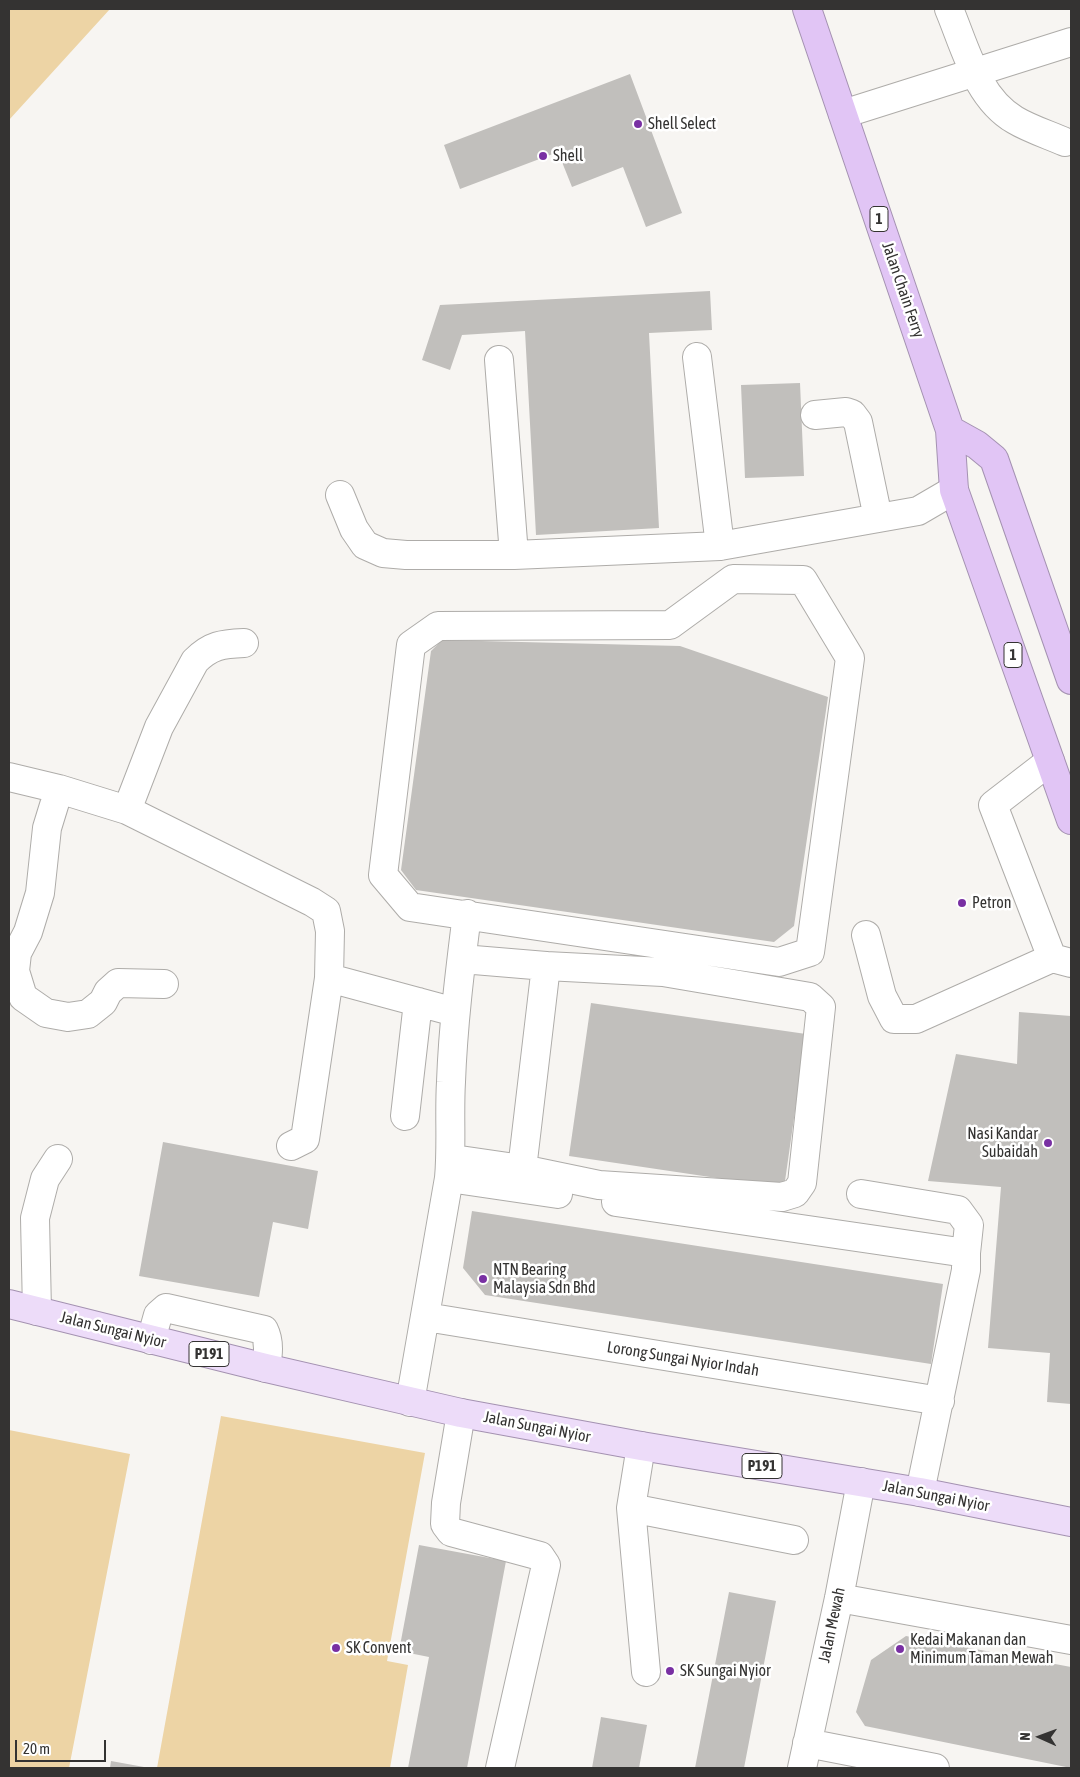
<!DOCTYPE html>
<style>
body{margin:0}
#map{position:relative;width:1080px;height:1777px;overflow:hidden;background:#f7f5f2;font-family:"Asap Condensed",sans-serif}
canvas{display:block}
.frame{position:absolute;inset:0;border:10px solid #343332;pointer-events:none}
.north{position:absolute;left:1015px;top:1712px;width:50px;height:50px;-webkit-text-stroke:4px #fff;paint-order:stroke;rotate:272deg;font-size:14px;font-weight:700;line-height:20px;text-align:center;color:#343332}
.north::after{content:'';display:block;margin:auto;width:18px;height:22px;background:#343332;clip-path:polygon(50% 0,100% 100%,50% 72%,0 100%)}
.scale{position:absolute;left:15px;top:1740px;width:91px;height:22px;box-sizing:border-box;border:2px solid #343332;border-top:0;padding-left:6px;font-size:15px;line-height:18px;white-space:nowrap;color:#343332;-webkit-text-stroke:4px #fff;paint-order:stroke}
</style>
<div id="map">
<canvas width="1080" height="1777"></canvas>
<div class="frame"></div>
<div class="north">N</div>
<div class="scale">20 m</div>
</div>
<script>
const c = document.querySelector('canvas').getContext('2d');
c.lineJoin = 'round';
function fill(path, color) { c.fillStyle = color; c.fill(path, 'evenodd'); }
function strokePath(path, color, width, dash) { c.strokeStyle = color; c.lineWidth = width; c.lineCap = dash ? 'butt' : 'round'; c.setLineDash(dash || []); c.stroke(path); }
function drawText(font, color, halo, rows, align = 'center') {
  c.font = font + ' "Asap Condensed",sans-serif'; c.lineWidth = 5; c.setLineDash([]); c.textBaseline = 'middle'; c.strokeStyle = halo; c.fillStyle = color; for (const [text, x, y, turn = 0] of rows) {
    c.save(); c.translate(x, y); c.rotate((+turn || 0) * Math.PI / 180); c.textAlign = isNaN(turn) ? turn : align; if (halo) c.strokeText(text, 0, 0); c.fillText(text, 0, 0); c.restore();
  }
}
const green = new Path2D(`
 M9 9H110L9 120Z
 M221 1416 425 1453 387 1661 408 1665 390 1768H157Z
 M9 1430 130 1454 69 1768H9Z`);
const building = new Path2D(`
 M630 74 682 213 646 227 623 167 572 187 558 152 460 189 444 145Z
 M710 291 712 330 649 333 659 528 536 535 525 331 462 335 450 370 422 360 440 305Z
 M800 383 804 476 745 478 741 385Z
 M442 640 680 646 828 697 794 926 774 942 416 890 401 870 431 651Z
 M591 1003 806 1034 784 1188 569 1156Z
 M1019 1012 1071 1016V1404L1047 1402 1050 1353 988 1348 1001 1187 928 1181 956 1054 1017 1064Z
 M163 1142 318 1171 308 1229 273 1222 259 1297 139 1276Z
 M472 1211 943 1284 931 1364 485 1295 463 1268Z
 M419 1545 506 1561 467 1768H408L429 1657 399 1651Z
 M729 1592 776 1601 744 1768H695Z
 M906 1636 1071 1667V1768L865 1726 856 1712 871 1660Z
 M601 1717 647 1725 639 1768H592Z
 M111 1761 144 1767V1768H110Z`);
const minor = new Path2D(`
 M949 9C965 47 977 98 1015 120 1030 129 1049 135 1065 142
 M843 114 1071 42
 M697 357 720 546
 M499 360 514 555
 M815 415 846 412 852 414 858 422 878 518
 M340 495 354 529 365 545 383 553 406 555H514L720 546 918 511 954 490
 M733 579 803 580 850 658 810 952 779 962 410 907 383 875 411 645 438 626 670 625Z
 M1050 761 993 805 1052 958 1071 963
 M9 777 59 789 127 810 312 902 326 911 330 931 329 978 305 1139 291 1146
 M59 789 47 828 40 893 28 932 17 953 15 971 23 997 46 1013 68 1017 88 1014 103 1002 108 992 118 983 164 984
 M127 810 159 727 195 661C211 645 222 644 244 643
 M866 935 882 996 894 1019H916L1052 958
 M329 978 455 1012
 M405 1116 418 1002
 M460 1160 522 1169 546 966 462 959
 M522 1169 599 1185 782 1197 795 1193 802 1183 821 1007 810 997 663 972 546 966
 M449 1178 558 1194
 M861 1194 958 1210 969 1225 966 1253V1270L920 1492
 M616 1202 966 1253
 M37 1311 35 1218 45 1179 58 1159
 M426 1317 940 1401
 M151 1340 158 1315 166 1308 264 1330C270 1342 268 1355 266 1368
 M410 1402 449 1178C452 1146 449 1114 451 1082 453 1026 460 970 467 914
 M461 1413 446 1503 445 1524 451 1532 540 1556 546 1565 500 1768
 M641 1446 631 1508 646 1672
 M631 1508 794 1540
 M839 1598 1071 1640
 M807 1743 935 1768
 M802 1768 839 1598 861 1482`);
const major = new Path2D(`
 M9 1304 266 1368 461 1413 641 1446 920 1492 1071 1522`);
const highway = new Path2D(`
 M807 9 950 430 954 490 1071 820
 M950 430 977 445 994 459 1071 680`);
const markers = [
 [638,124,5,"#7930a3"],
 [543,156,5,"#7930a3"],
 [962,903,5,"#7930a3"],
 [1048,1143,5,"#7930a3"],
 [483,1279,5,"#7930a3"],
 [336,1648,5,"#7930a3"],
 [900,1649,5,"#7930a3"],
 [670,1671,5,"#7930a3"]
];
const shields = [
 [879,219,18],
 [1013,655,18],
 [209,1354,40],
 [762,1466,40]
];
const shieldNames = [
 ["1",879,219],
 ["1",1013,655],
 ["P191",209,1354],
 ["P191",762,1466]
];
const poiNames = [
 ["Shell Select",648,124],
 ["Shell",553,156],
 ["Petron",972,903],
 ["Nasi Kandar",1038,1134,"right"],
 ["Subaidah",1038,1152,"right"],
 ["NTN Bearing",493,1270],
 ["Malaysia Sdn Bhd",493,1288],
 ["Kedai Makanan dan",910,1640],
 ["Minimum Taman Mewah",910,1658],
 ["SK Convent",346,1648],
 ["SK Sungai Nyior",680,1671]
];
const streetNames = [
 ["Jalan Chain Ferry",903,290,71],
 ["Jalan Sungai Nyior",113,1330,14],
 ["Lorong Sungai Nyior Indah",683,1359,9],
 ["Jalan Sungai Nyior",537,1427,11],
 ["Jalan Sungai Nyior",936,1496,11],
 ["Jalan Mewah",832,1625,-78]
];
fill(green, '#edd4a5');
fill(building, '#c1bfbc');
strokePath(minor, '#aeaca9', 30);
strokePath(major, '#a492b1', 30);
strokePath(highway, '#a492b1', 30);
strokePath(minor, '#fff', 28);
strokePath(major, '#eddcf9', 28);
strokePath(highway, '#e1c5f5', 28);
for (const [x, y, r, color] of markers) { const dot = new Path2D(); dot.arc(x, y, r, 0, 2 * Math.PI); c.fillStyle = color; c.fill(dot); strokePath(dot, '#fff', 2); }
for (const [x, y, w] of shields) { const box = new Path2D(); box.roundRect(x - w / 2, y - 12.5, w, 25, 4); c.fillStyle = '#fff'; c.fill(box); strokePath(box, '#343332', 1); }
drawText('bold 15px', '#343332', null, shieldNames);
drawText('16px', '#343332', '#fff', poiNames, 'left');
drawText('16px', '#343332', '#fff', streetNames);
</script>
